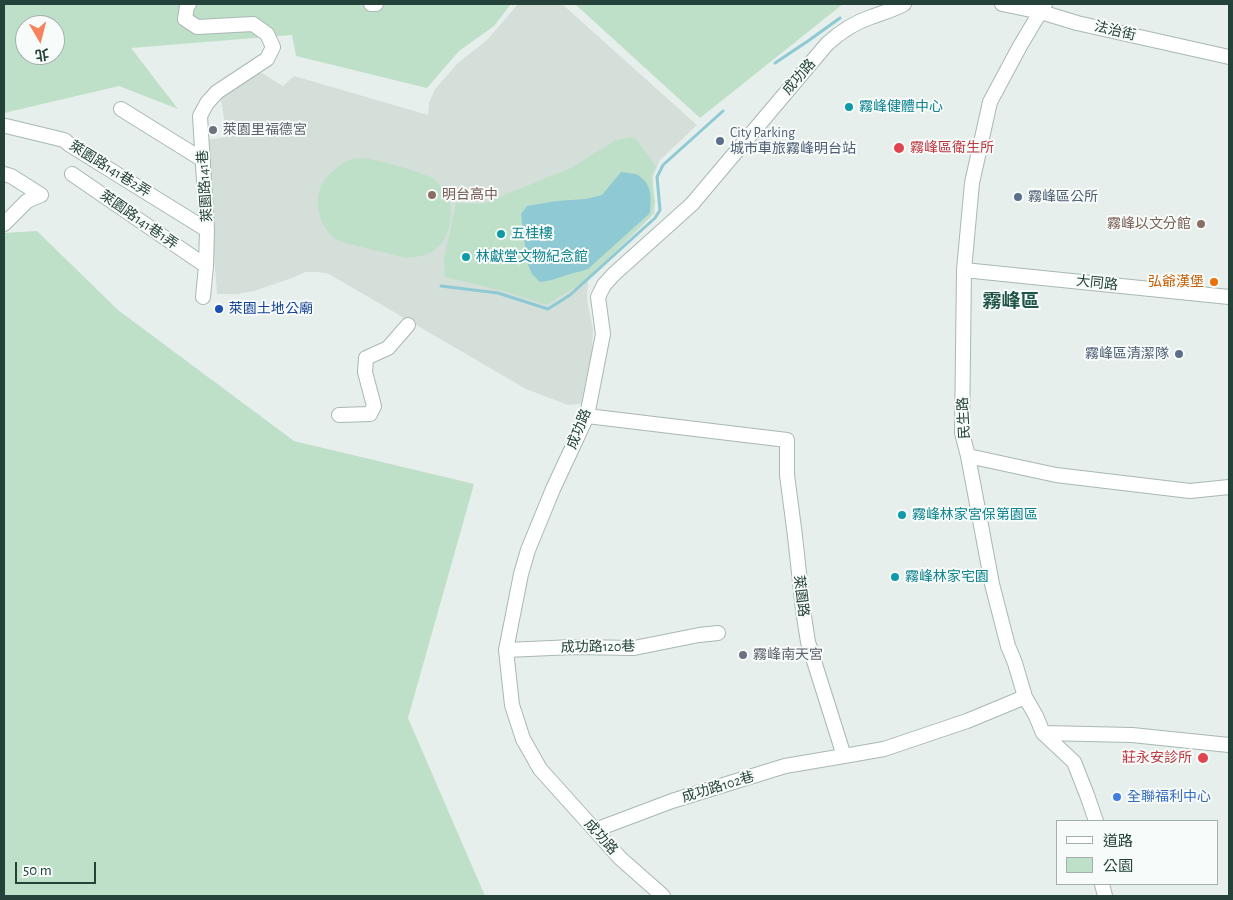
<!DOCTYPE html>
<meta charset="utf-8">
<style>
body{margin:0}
#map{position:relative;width:1233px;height:900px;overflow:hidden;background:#e6efeb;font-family:"Alegreya Sans","Noto Sans TC",sans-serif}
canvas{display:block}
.frame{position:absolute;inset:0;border:5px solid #24423a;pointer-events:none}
.legend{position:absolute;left:1056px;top:820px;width:162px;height:65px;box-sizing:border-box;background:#f7fbf9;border:1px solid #a3b1ad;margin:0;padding:6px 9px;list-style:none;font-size:15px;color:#24423a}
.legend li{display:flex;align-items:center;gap:10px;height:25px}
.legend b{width:25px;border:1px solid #a3b1ad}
.north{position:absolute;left:15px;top:15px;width:50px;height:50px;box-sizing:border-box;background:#f7fbf9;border:1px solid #a3b1ad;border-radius:50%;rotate:172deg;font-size:14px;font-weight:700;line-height:20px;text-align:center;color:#24423a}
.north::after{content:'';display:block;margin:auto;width:18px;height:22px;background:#f4845f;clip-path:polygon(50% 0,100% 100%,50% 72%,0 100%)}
.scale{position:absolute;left:15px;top:862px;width:81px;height:22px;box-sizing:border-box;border:2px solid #24423a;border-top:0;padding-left:6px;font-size:15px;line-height:18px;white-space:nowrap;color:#24423a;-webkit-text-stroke:4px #f7fbf9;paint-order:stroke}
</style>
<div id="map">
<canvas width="1233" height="900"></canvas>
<div class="frame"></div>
<ul class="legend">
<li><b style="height:6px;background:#fff"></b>道路</li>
<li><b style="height:14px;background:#bfe0c8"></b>公園</li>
</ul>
<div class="north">北</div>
<div class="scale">50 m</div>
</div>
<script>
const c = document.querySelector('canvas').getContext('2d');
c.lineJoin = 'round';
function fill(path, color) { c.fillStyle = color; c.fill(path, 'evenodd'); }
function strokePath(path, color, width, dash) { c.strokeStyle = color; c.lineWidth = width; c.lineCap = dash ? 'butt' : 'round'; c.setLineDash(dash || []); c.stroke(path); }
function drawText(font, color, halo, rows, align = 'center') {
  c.font = font + ' "Alegreya Sans","Noto Sans TC",sans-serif'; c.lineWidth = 4; c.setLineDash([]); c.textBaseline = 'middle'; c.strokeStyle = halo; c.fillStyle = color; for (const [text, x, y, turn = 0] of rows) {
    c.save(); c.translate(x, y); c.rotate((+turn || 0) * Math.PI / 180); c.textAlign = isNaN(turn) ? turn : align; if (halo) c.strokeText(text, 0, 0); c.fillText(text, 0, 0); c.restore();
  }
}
const built = new Path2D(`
 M518 4H562L697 125 660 160 653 177 655 213 588 281 587 300 593 329 592 350 581 404 568 405 526 389 329 274 317 272H305L295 277 254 291 237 294H217L205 140 227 137 221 99 260 72 283 86 294 76 428 115 429 103 435 89 458 63 487 40Z`);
const green = new Path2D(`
 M4 4H511L494 26 459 51 427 88 296 56 292 35 131 48 178 109 119 86 4 113ZM25 25H55V55H25Z
 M575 4H843L700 118Z
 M634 137 656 166 651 177 655 202 651 216 582 283 546 305 510 293 445 277 444 259 456 203 482 204 571 168 616 140Z
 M365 158C378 160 428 173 435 180 440 185 447 192 449 199 454 216 449 241 433 251 426 256 416 257 407 258L341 242C331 238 325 229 321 219 314 200 318 183 334 170 339 166 343 162 350 160 355 158 360 158 365 158Z
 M37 231 118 310 294 441 474 484 408 718 485 896H4V233Z`);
const water = new Path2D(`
 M621 172C626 173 634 173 638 175 653 185 651 198 650 213L588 269C580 272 572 273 564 276 556 279 549 281 540 282L532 274 527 262 521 214 527 206 556 201 586 199 602 195Z`);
const stream = new Path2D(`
 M775 63 808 41 840 18
 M441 286 498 293 548 309 570 295 655 218 660 210 657 177 663 165 723 111`);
const minor = new Path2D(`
 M189 4 187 6 185 19 197 27 253 24 267 34 273 47 267 59 217 92 207 103 200 116 207 230 206 266 203 297
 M371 4H376
 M1002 4 1041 12 1077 23 1229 57
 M1045 4 1020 46 990 102 972 183 964 270 962 433 968 456 992 584 1008 646 1015 663 1025 697 1036 716 1043 733 1074 762 1087 795 1096 821
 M121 109 203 160
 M6 126 64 140 70 145 207 230
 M4 174 11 176 41 195
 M72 174 206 266
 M4 224 27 201 41 195
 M964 270 1229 297
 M339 415 370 414 374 406 365 372 366 358 388 348 408 325
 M587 416 787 440V475L795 536 803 610 808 642 844 756 884 749 967 721 1025 697
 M968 456 1056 475 1190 491 1229 487
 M506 650 574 647 634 648 699 635 718 633
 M1043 733 1132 735 1229 745
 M595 830 672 801 785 766 844 756
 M1102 884 1105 896
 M663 896 620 858 540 769 523 739 512 705 506 650 521 574 528 550 553 489 587 416 603 334 598 297 604 285 614 274 692 204 827 44C840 32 853 23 871 17 882 13 893 10 904 4`);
const markers = [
 [849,107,5,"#0f9aa8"],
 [213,130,5,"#6b7280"],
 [720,141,5,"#5c6f8a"],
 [899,148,6,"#e0444e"],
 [432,195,5,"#8d6e63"],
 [1018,197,5,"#5c6f8a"],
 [1201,224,5,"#8d6e63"],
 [501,234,5,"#0f9aa8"],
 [466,257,5,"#0f9aa8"],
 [1214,282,5,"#e8710a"],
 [219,309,5,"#1a4fb4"],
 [1179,354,5,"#5c6f8a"],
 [902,515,5,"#0f9aa8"],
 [895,577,5,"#0f9aa8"],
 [743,655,5,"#6b7280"],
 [1203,758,6,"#e0444e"],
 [1117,797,5,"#3f7fe0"]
];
const streetNames = [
 ["法治街",1115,31,13],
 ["成功路",799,77,-49],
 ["萊園路141巷2弄",110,169,32],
 ["萊園路141巷",205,186,-94],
 ["萊園路141巷1弄",139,220,35],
 ["大同路",1097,283,6],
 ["民生路",964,418,-93],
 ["成功路",579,429,-68],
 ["萊園路",801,596,83],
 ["成功路120巷",598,647,-1],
 ["成功路102巷",718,787,-17],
 ["成功路",601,837,48]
];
const cultureNames = [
 ["霧峰健體中心",859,107],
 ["五桂樓",511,234],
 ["林獻堂文物紀念館",476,257],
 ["霧峰林家宮保第園區",912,515],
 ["霧峰林家宅園",905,577]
];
const worshipNames = [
 ["萊園里福德宮",223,130],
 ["霧峰南天宮",753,655]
];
const serviceNames = [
 ["City Parking",730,133],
 ["城市車旅霧峰明台站",730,149],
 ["霧峰區公所",1028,197],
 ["霧峰區清潔隊",1169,354,"right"]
];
const healthNames = [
 ["霧峰區衛生所",910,148],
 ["莊永安診所",1192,758,"right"]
];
const educationNames = [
 ["明台高中",442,195],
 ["霧峰以文分館",1191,224,"right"]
];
const foodNames = [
 ["弘爺漢堡",1204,282]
];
const transitNames = [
 ["萊園土地公廟",229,309]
];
const shopNames = [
 ["全聯福利中心",1127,797]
];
const districtNames = [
 ["霧峰區",1011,301]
];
fill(built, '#d4dfda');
fill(green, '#bfe0c8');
fill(water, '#8ec9d4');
strokePath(stream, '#8ec9d4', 3);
strokePath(minor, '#a8b8b2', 16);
strokePath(minor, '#fff', 14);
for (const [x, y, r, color] of markers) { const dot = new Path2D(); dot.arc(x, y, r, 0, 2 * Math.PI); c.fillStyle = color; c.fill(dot); strokePath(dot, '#f7fbf9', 2); }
drawText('14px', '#24423a', '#f7fbf9', streetNames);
drawText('14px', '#0d838f', '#f7fbf9', cultureNames, 'left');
drawText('14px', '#5b616d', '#f7fbf9', worshipNames, 'left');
drawText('14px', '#4e5e75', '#f7fbf9', serviceNames, 'left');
drawText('14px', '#be3a42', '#f7fbf9', healthNames, 'left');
drawText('14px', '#785e54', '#f7fbf9', educationNames, 'left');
drawText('14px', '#c56008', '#f7fbf9', foodNames, 'right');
drawText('14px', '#164399', '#f7fbf9', transitNames, 'left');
drawText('14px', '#366cbe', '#f7fbf9', shopNames, 'left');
drawText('bold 19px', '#1f5548', '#f7fbf9', districtNames);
</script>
